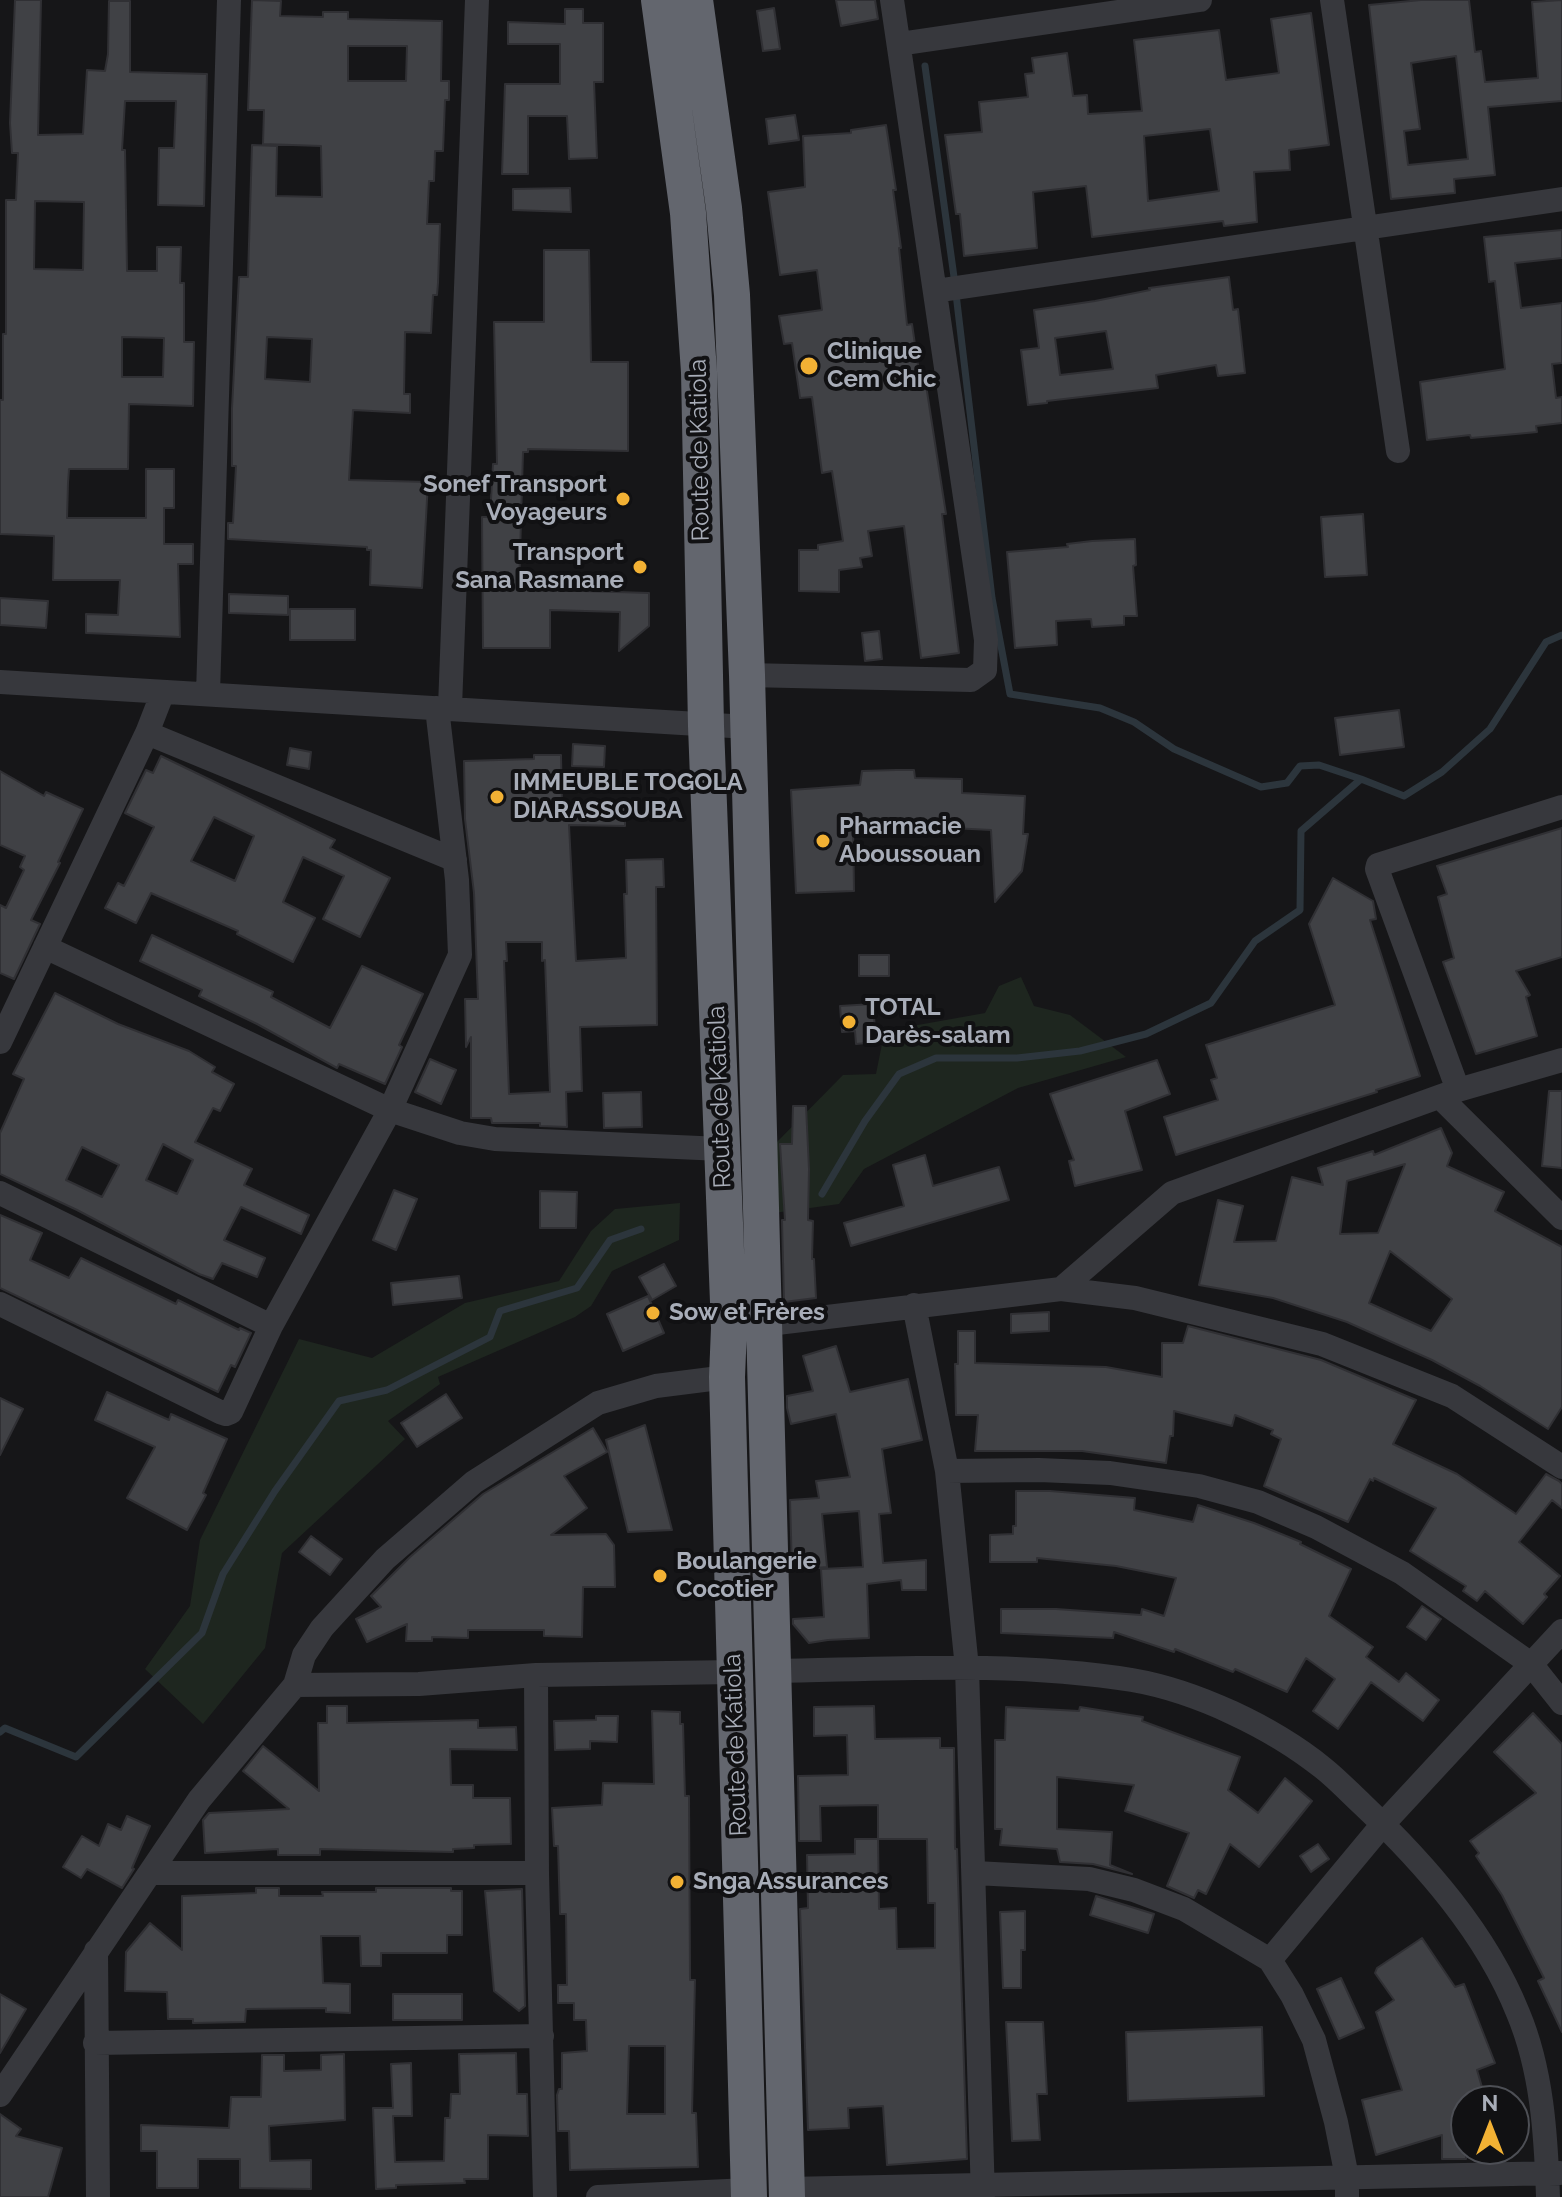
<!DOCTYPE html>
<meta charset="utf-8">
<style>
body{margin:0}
#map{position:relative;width:1562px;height:2197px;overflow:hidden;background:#161618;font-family:Raleway,sans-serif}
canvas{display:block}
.north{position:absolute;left:1450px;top:2085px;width:80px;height:80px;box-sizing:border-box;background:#111113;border:2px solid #4d4f55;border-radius:50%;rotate:0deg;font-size:22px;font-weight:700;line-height:32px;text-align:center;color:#a8adb8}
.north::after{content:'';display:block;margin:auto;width:28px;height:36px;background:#f2b134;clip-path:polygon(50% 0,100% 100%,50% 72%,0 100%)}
</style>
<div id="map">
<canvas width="1562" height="2197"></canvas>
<div class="north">N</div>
</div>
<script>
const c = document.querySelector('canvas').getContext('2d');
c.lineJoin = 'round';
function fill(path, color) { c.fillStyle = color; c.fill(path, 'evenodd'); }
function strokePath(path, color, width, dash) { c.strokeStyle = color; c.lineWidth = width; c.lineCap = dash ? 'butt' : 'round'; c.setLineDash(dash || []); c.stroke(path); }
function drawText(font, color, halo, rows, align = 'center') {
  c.font = font + ' Raleway,sans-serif'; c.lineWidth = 8; c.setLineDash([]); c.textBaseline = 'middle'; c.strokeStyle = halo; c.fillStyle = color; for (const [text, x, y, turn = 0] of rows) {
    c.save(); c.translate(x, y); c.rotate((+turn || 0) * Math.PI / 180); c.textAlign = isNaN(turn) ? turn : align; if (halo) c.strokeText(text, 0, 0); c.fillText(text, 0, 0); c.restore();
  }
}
const green = new Path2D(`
 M1021 977 1034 1006 1070 1015 1126 1057 1018 1088 864 1169 839 1204 774 1213 772 1147 843 1075 876 1074 882 1044 901 1028 985 1013 999 986Z
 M680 1203 679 1240 612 1271 591 1306 575 1317 438 1377 440 1384 388 1421 405 1439 282 1553 265 1648 203 1724 145 1669 190 1606 200 1540 299 1339 372 1358 465 1303 559 1281 591 1231 615 1209Z`);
const stream = new Path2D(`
 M925 66 954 277 992 598 1010 694 1100 708 1134 722 1174 749 1261 787 1287 783 1300 766 1319 765 1361 779
 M822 1194 865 1121 899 1074 936 1058H1017L1080 1051 1146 1034 1211 1003 1255 941 1300 910 1301 831 1361 779 1404 796 1442 772 1490 729 1546 642 1562 635
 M0 1732 5 1728 76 1757 202 1633 223 1574 275 1491 339 1401 387 1390 490 1337 500 1311 577 1288 610 1240 641 1229`);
const building = new Path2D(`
 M15 0H41L38 135 83 134 87 70 105 71 108 54 109 1H130V72L207 74 204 206 158 205 159 148H174L176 101H125L122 150H125L127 271H157V247H181L180 283H184V342H194L193 406 129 404 128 469H69L68 483 67 518H146V469H174V508H164V544H193V564H178L180 637 86 633V614L118 615 120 580H53L54 536 0 534V400H3V334H6V200H16L18 153H12L10 123ZM35 201 84 202 83 270 34 269ZM122 337 164 338 163 377H122Z
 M252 0 281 1 280 16 323 17V12H348V19L442 21 441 81H449V100H445L443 151H435L434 181H429L427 224H440L438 283 437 295H433L431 333 405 332 404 394H410V413L353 410 349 480 428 482 422 588 370 585 371 550H367V547L228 539V523H233L236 466H232V408L239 277H248L252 145 277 146 276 196 322 197 321 146 263 144 264 110H248ZM348 46H407L406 81H348ZM267 337 312 339 310 382 265 379Z
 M836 0H875L878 19 841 26Z
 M1421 0H1469L1475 52 1481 51 1485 82 1538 78 1532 2 1562 0V101L1488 107 1495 175 1454 179 1455 193 1391 199 1369 5ZM1456 56 1468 159 1408 165 1404 131 1420 129 1411 63Z
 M774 8 780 49 763 51 757 11Z
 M565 9H583V23H603V82H594L597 158 569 159 567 116H528V174H502L505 84H560V44H508V22L565 24Z
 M1311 13 1329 145 1289 150 1290 170 1254 172 1257 222 1224 226 1223 221 1092 237 1086 186 1033 192 1037 248 964 256 960 214H956L945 135 982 132 979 102 1028 97 1025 74 1034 73 1032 58 1067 53 1073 96 1087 95 1088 114 1142 111 1134 40 1219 30 1226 80 1279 73 1271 19ZM1210 129 1219 191 1148 201 1144 136Z
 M795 115 799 140 769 144 766 119Z
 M886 125 896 190H893L901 248H899L907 325 912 324 921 386 926 385 946 514H942L959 653 921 658 904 526 868 531 872 556 860 558 862 567 839 570V592L799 591V550H818V545L843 541 832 471 822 473 812 397 800 398 792 343 784 344 779 316 822 310 817 270 780 275 768 192 805 187 803 136 851 133V130Z
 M570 188 571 212 513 210V189Z
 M1562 230V258L1515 263 1521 308 1562 303V363L1552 364 1556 398 1562 397V423L1536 426 1537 432 1516 434 1471 438 1470 435 1427 440 1420 382 1505 369 1495 281 1489 282 1484 237Z
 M544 250H589L591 362H628V451L528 449V452H523L519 589 649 593V626L619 651 620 612 550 610V648H483L482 517H490L493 464H497L494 322H544Z
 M1229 277 1233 310 1238 309 1245 373 1218 376 1216 365 1156 375 1158 388 1047 401V403L1028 405 1021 350 1039 348 1034 310 1095 301 1150 290 1149 288ZM1106 331 1113 369 1060 375 1055 338Z
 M1363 514 1367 575 1325 577 1321 517Z
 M1135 539 1136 565 1133 566 1137 616H1124V625L1092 627 1091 619 1056 621 1057 645 1015 648 1007 552 1068 547 1067 544 1092 541Z
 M229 594 288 596V615L229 613Z
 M0 598 48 601 46 628 0 625Z
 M290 609H355V640H290Z
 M879 631 882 659 865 661 862 633Z
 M1399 710 1404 747 1340 755 1335 718Z
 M573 744 605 746 604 767 572 766Z
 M290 748 311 752 309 769 287 765Z
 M534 755H561L562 806H625V826L569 825 576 961 626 958 624 894H627L626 860 663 859 664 887H656L657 1025 580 1027 582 1091 566 1092 567 1127 540 1126V1123H492L491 1118H471V1037L466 1047 465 999H478L474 893 465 819 464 761 534 759ZM506 942H542V961L545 960 550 1092 509 1094 504 961H507Z
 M161 756 335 840 330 848 390 878 360 937 323 919 344 876 303 857 283 902 315 918 293 962 237 934 238 931 151 893 136 923 105 908 118 883 124 886 154 827 125 813 146 770 153 773ZM214 817 254 836 235 881 191 861Z
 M896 770H914L915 778 962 779V793L1025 796 1023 834H1028L1022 871 995 902 991 830 853 823 854 891 796 893 791 790 860 785 862 771Z
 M0 771 44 796 46 792 83 809 58 862 60 863 31 920 40 924 14 979 0 973V905L6 908 24 870 20 867 25 856 0 845Z
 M1562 828V957L1516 971 1530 995 1526 997 1537 1036 1476 1054 1443 962 1454 958 1438 897 1447 894 1437 866Z
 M1333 878 1373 901 1376 919 1370 920 1420 1076 1376 1090 1377 1092 1176 1155 1164 1117 1218 1100 1211 1080 1217 1078 1206 1045 1335 1005 1309 924Z
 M152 935 273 992 271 997 330 1028 362 966 423 994 399 1045 402 1047 385 1084 339 1064 337 1068 257 1024 199 996 202 990 140 961Z
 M859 955H889V976H859Z
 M55 993 118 1024 189 1051 215 1067 212 1072 234 1084 220 1111 213 1108 195 1142 252 1169 244 1185 309 1215 301 1234 241 1207 224 1240 265 1258 257 1277 222 1263 213 1279 199 1274 77 1210 0 1174V1133L24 1079 13 1074ZM163 1144 193 1160 177 1194 146 1180ZM82 1147 119 1165 102 1197 66 1180Z
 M873 1004 876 1042 856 1044 855 1031 842 1032 840 1006Z
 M430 1059 456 1070 441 1104 415 1092Z
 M1157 1060 1170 1094 1125 1111 1142 1170 1075 1186 1069 1161 1074 1160 1050 1094Z
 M1549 1091H1562V1168L1542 1166Z
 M641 1092 642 1127 604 1128 603 1093Z
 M793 1106H806L809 1169 808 1220 813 1221 812 1259H814L816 1298 784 1302 782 1220H785L780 1144H792Z
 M1441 1128 1452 1153 1447 1166 1504 1192 1495 1211 1562 1247V1407L1548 1429 1480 1386 1432 1360 1347 1322 1273 1298 1199 1285 1218 1200 1243 1206 1234 1242 1276 1241 1292 1177 1323 1185 1318 1168 1373 1151 1374 1155ZM1405 1164 1378 1233 1340 1234 1347 1181ZM1390 1251 1452 1299 1431 1331 1369 1303Z
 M925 1155 933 1186 999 1167 1009 1200 851 1246 844 1223 904 1206 893 1165Z
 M394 1190 417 1199 396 1250 373 1240Z
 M540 1191 577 1192 576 1228H540Z
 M0 1215 42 1233 30 1260 69 1278 81 1258 176 1304 178 1300 239 1330 240 1328 251 1333 235 1367 231 1365 218 1392 0 1288Z
 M664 1264 676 1286 652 1300 639 1277Z
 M459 1276 462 1298 393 1305 391 1283Z
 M648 1296 664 1333 623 1351 607 1314Z
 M1049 1312V1331L1011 1333V1314Z
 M1188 1326 1321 1360 1416 1400 1393 1444 1457 1474 1516 1514 1546 1474 1559 1481 1562 1484V1508L1552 1500 1519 1542 1560 1576 1544 1594 1547 1597 1523 1624 1485 1591 1477 1601 1463 1591 1466 1586 1410 1551 1436 1508 1374 1478 1373 1481 1370 1479 1348 1522 1264 1486 1281 1439 1271 1434 1273 1430 1235 1415 1232 1426 1174 1411 1173 1436H1170L1166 1463 1082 1451H975L978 1415H956L955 1364H958V1331H975V1363L1106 1367 1162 1377V1343H1183Z
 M836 1346 850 1392 908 1379 922 1440 882 1449 891 1513 879 1514 883 1563 926 1560V1590H902L901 1580 867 1584 869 1638 828 1640 809 1643 793 1624V1619L824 1617 821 1569 863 1567 859 1511 822 1514 827 1567 792 1570 790 1500 819 1498 816 1481 850 1477 836 1414 791 1424 787 1408V1396L813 1391 803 1356Z
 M107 1392 169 1420 171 1414 227 1439 203 1493 206 1495 187 1530 127 1498 155 1447 95 1420Z
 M446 1394 462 1418 417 1447 401 1423Z
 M0 1398 23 1409 0 1455Z
 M645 1425 672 1530 628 1532 606 1440Z
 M593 1428 607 1452 564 1476 587 1508 551 1535 606 1534 614 1545 615 1587H583L582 1637 544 1636V1630H468V1638L432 1637V1641H406L407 1624 367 1642 356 1619 381 1607 371 1596 410 1557 483 1494Z
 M1016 1491H1050L1135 1498 1134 1510 1193 1522 1198 1505 1254 1523 1301 1542 1300 1544 1351 1569 1329 1616 1373 1647 1366 1657 1399 1682 1406 1673 1439 1700 1423 1721 1371 1682 1338 1729 1313 1711 1335 1679 1306 1658 1287 1692 1235 1669 1233 1672 1175 1649 1174 1652 1114 1632 1113 1638 1001 1633V1609H1056L1141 1615 1142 1609 1164 1616 1176 1578 1116 1566 1037 1558V1562H990V1535L1013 1534V1526H1016Z
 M311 1536 342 1559 330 1575 299 1552Z
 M1422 1606 1441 1619 1426 1640 1407 1627Z
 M327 1706H347V1723L478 1720V1728L516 1727 517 1750 450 1749 451 1785H473V1798H510L511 1844 474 1845V1848L453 1849V1852L320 1849V1855H278V1849L205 1853 203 1820 209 1813 289 1809 243 1771 263 1746 319 1791 318 1723H327Z
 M874 1706 875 1739 940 1738V1748H954L955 1849H957L967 2159 887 2165 883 2106 848 2108 849 2128 808 2130 800 1909 808 1908 807 1855 855 1854V1839H878L879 1909 896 1908 897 1949 935 1948V1903H928L927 1839H878V1805L820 1806 821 1841H799L798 1776 848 1775 847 1735 814 1736V1707Z
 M1006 1707 1079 1711 1080 1707 1143 1717 1142 1721 1240 1757 1228 1790 1258 1813 1285 1778 1312 1801 1259 1867 1230 1844 1206 1894 1198 1890 1194 1898 1167 1886 1189 1833 1125 1811 1134 1785 1057 1777V1829L1112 1832 1110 1865 1132 1874 1093 1864 1060 1862 1057 1849 1000 1845 1002 1829H995V1740H1005Z
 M652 1711 680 1712V1724H683L685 1796H689L690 1980H695L692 2113H696L698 2167 570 2170 569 2131H558L557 2095 559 2089H562V2053L587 2051 586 2020H574V2003H558V1985H567L566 1914H560L558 1846H554L552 1808 602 1805 603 1783 654 1784ZM629 2046H665V2114H627Z
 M1533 1713 1562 1744V2032L1538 1981 1544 1978 1502 1895 1476 1856 1479 1853 1470 1841 1536 1793 1494 1752Z
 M596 1716H618L617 1742 590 1741V1749L555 1750 554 1721 596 1720Z
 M127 1816 150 1826 132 1868 134 1869 122 1888 87 1869 81 1878 63 1867 82 1836 99 1846 108 1824 121 1830Z
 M1318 1844 1329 1859 1311 1872 1300 1856Z
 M256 1888H279V1896H323L322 1892H376V1888H451V1891H462V1935H447V1953H381V1966H361L360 1936H321L323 1983 350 1984V2013L326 2012V2008L246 2009 245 2022 193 2023V2019H168L167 1992 125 1991 126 1952 150 1923 182 1950V1896L256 1893Z
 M522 1889 525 2006 519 2011 494 1991 485 1891Z
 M1096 1896 1154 1914 1148 1933 1090 1915Z
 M1025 1911V1950H1021V1988H1003L1000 1912Z
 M1422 1938 1455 1987 1464 1984 1495 2063 1477 2070 1486 2101H1466V2159H1442V2135L1376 2155 1362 2100 1402 2090 1376 2012 1394 2000 1375 1973 1377 1968Z
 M1341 1978 1364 2028 1339 2039 1317 1989Z
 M0 1994 26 2009 0 2053Z
 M393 1994H462V2020H393Z
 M1006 2022H1043L1047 2094H1037L1040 2140 1012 2141Z
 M1262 2027 1264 2096 1128 2101 1126 2032Z
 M516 2053 517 2094H527L528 2136 488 2135V2179H464L465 2183 396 2185V2188L376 2189 373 2108H393L391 2064 411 2063 412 2116H393L395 2162 444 2161 445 2118H450L451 2094H460L459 2054Z
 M344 2054 345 2120 269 2126 270 2161 311 2160V2189L240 2188V2159H198V2188H157V2151H141V2125L229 2128 231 2097H261L262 2055H284V2071L321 2070V2055Z
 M0 2114 21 2129 16 2136 62 2148 48 2197H0Z`);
const minor = new Path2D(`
 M1332 0 1398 451
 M899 44 1200 0
 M935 291 1562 199
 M747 675 971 680 985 670 986 640 892 0
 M0 682 748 727
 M208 694 229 0
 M450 707 477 0
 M147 733 455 860
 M45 947 390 1110 460 1133 495 1139 722 1149
 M0 1042 147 733 163 692
 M1458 1090 1377 869 1378 865 1562 807
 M1440 1097 1562 1218
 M0 1193 271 1326
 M1061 1289 1172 1193 1458 1090 1562 1060
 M0 1304 220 1412 226 1414 231 1412 271 1326 390 1110 460 955 457 880 437 708
 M914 1305 947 1471 967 1668 983 2197
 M752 1326 1061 1289 1135 1298 1322 1344 1452 1396 1562 1467
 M947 1471 1039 1470 1110 1473 1199 1486 1258 1502 1316 1527 1402 1573 1531 1664 1562 1703
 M774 1671C893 1669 1014 1661 1132 1680 1196 1691 1272 1727 1323 1768 1337 1779 1350 1793 1363 1805 1425 1864 1486 1933 1518 2013 1542 2070 1546 2135 1548 2197
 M536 1675 537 1873 545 2197
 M295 1685 419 1684 536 1675 734 1672
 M150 1873H537
 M975 1873 1089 1879 1134 1890 1184 1909 1270 1960 1292 1995 1314 2040 1336 2122 1347 2177V2197
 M96 1951 98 2197
 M1270 1960 1383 1824 1562 1631
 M95 2043 542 2036
 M0 2095 199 1800 295 1685 304 1655 322 1628 385 1559 474 1482 598 1403 656 1386 727 1377
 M787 2189 1560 2173
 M598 2197 749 2190`);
const highway = new Path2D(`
 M659 0 688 213 699 372 706 726 729 1328 727 1377 749 2197
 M695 0 724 208 732 295 747 675 787 2197`);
const markers = [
 [809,366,10,"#f2b134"],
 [623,499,8,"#f2b134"],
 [640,567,8,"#f2b134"],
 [497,797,8,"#f2b134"],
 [823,841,8,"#f2b134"],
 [849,1022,8,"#f2b134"],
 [653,1313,8,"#f2b134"],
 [660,1576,8,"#f2b134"],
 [677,1882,8,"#f2b134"]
];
const poiNames = [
 ["Clinique",827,352],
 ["Cem Chic",827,380],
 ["Sonef Transport",607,485,"right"],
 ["Voyageurs",607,513,"right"],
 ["Transport",624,553,"right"],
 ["Sana Rasmane",624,581,"right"],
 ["IMMEUBLE TOGOLA",513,783],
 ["DIARASSOUBA",513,811],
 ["Pharmacie",839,827],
 ["Aboussouan",839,855],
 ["TOTAL",865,1008],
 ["Darès-salam",865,1036],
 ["Sow et Frères",669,1313],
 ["Boulangerie",676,1562],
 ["Cocotier",676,1590],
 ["Snga Assurances",693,1882]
];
const streetNames = [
 ["Route de Katiola",700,450,-91],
 ["Route de Katiola",720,1097,-92],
 ["Route de Katiola",736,1745,-92]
];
fill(green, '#1e261f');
strokePath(stream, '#2c353c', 7);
fill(building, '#404145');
strokePath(building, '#303034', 2);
strokePath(minor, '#37383d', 24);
strokePath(highway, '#63666e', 36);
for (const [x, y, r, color] of markers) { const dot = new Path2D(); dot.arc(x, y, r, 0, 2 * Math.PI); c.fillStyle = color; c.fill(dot); strokePath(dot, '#111113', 3); }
drawText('bold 24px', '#a8adb8', '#111113', poiNames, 'left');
drawText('24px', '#a8adb8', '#111113', streetNames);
</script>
